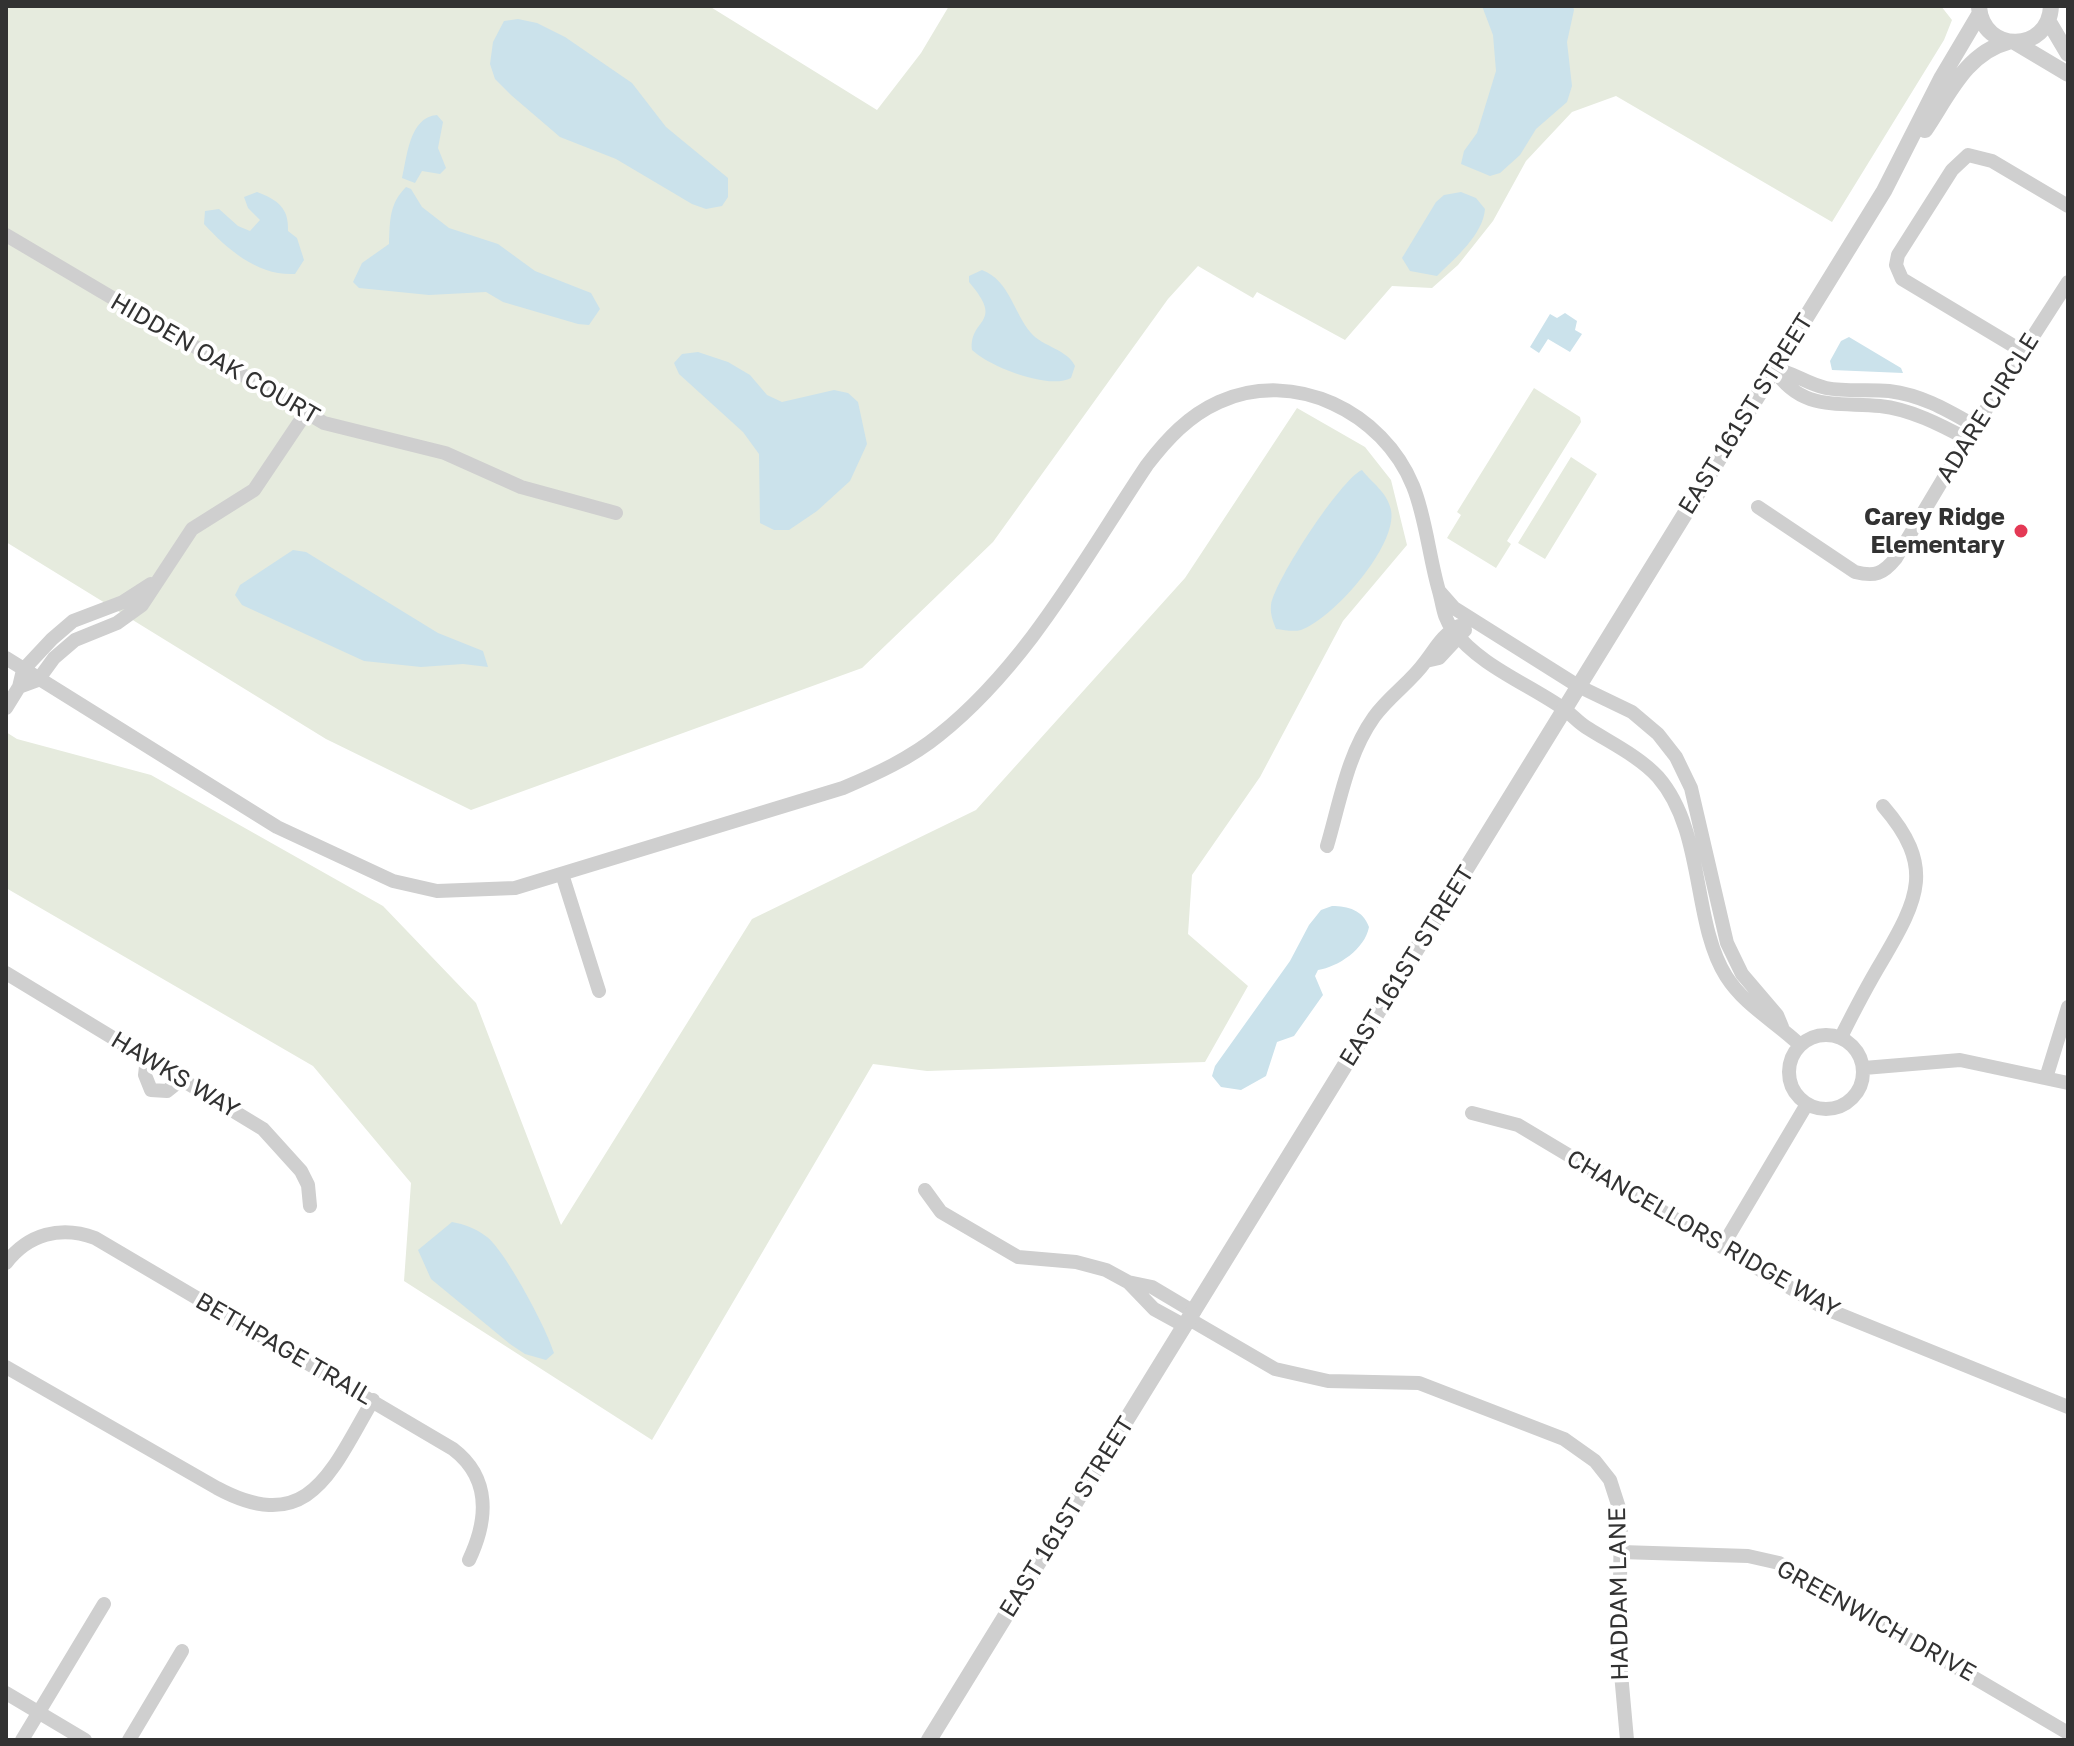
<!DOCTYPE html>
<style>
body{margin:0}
#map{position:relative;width:2074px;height:1746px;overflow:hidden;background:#fff;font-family:"Golos Text",sans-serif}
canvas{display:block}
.frame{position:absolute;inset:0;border:8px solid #323232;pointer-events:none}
</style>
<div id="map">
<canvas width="2074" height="1746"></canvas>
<div class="frame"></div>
</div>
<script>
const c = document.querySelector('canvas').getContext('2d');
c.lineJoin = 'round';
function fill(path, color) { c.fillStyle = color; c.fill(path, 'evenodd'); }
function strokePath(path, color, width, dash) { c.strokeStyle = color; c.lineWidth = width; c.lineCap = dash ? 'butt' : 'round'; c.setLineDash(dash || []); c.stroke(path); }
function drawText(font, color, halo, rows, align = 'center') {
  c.font = font + ' "Golos Text",sans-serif'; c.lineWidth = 8; c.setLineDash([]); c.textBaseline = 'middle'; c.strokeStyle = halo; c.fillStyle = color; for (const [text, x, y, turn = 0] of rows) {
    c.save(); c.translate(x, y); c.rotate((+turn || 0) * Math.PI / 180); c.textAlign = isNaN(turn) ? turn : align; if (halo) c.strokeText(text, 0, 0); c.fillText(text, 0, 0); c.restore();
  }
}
const green = new Path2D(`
 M6 6H709L877 110 921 53 949 6H1941L1952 20 1944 40 1832 222 1616 96 1572 112 1526 161 1493 221 1458 265 1432 288 1392 286 1345 340 1257 292 1253 298 1198 266 1168 299 993 542 862 668 471 810 326 739 6 542Z
 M1534 388 1580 417 1581 422 1507 541 1511 544 1496 568 1447 538 1461 515 1457 512Z
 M1297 408 1365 447 1391 480 1407 545 1343 621 1260 777 1192 875 1188 934 1248 986 1205 1062 927 1071 873 1064 652 1440 404 1281 411 1183 313 1066 6 888V732L17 739 151 775 383 906 476 1003 561 1225 752 919 976 810 1185 578Z
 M1571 457 1597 474 1545 559 1518 543Z`);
const water = new Path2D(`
 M1482 6H1573L1574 10 1567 42 1572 86 1567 102 1536 129 1520 155 1500 173 1490 176 1461 164 1464 151 1477 133 1496 71 1493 35Z
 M518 19 537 23 565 37 632 83 666 127 728 178V197L722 206 706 209 692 204 616 159 560 137 511 95 495 79 490 64 493 42 504 21Z
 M437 115 443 122 438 148 446 168 440 174 422 171 415 183 402 178C407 158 409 117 437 115Z
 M406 187 411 189 422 207 449 228 498 244 535 271 591 293 600 309 589 325 578 324 503 302 486 292 429 295 359 288 353 282 362 263 389 244C390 221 389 204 406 187Z
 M257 192C278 200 289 208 288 231L297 238 304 260 295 274C258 276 228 250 204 224L205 211 219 209 238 226 250 231 260 220 248 208 244 197Z
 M1461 192 1476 198 1485 209C1483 235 1454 259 1437 276L1410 271 1402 258 1436 202 1444 195Z
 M982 270C1010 281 1013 312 1031 333 1043 347 1067 349 1075 366L1071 378C1049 390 990 367 972 350 969 317 1006 325 969 282V276Z
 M1565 313 1577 321 1575 330 1582 334 1570 352 1548 339 1539 353 1530 347 1550 314 1557 318Z
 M1849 337 1901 368 1903 373 1832 370 1830 361 1841 341Z
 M698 352 728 362 750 375 767 395 782 402 834 390 848 393 858 402 867 444 850 481 817 511 789 530H774L760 523 759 454 743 432 679 374 674 363 682 354Z
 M1362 470C1372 483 1387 492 1391 510 1398 545 1333 619 1301 630 1294 632 1284 630 1276 629 1273 621 1270 614 1271 605 1275 580 1341 479 1362 470Z
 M293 550 306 552 438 633 483 651 488 667 463 664 421 667 364 661 242 605 235 595 240 585Z
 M1332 906C1348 906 1363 910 1369 927 1365 949 1338 967 1318 970L1315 976 1323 995 1294 1036 1277 1042 1266 1076 1241 1090 1221 1087 1212 1076 1215 1066 1290 961 1309 925 1321 910Z
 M452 1222C464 1224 477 1229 487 1237 506 1252 547 1329 554 1353L546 1360 525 1354 510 1344 431 1279 418 1250Z`);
const minor = new Path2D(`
 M6 235 324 423 445 453 521 487 616 513
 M2022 351 1902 279 1896 265 1898 255 1952 170 1968 155 1992 161 2068 206
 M1774 369C1793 372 1807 384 1826 388 1847 392 1868 389 1889 391 1922 395 1947 410 1975 426
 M1774 369C1801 411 1836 402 1880 406 1910 409 1941 425 1967 439
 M1758 507 1855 572C1875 577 1883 574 1896 558L1967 439 2068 282
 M1439 591 1454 608 1578 686 1632 712 1658 734 1676 757 1691 788 1727 943 1742 974 1777 1015 1782 1027
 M6 658 277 827 393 881 437 891 515 888 843 788C876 774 911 758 939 735 1028 664 1084 559 1147 465 1167 439 1188 416 1219 402 1294 368 1383 412 1413 486 1426 518 1429 557 1439 591 1443 605 1443 618 1453 630 1479 665 1526 683 1561 707 1571 713 1578 723 1589 729 1611 743 1640 757 1658 777 1705 831 1692 922 1726 976 1745 1006 1775 1021 1800 1045
 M1426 661 1439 658 1465 630
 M19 687 38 680 54 658 75 640 117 623 142 605 192 529 254 490 305 414
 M6 708 19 687 23 670 52 639 73 621 123 602 151 584
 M1327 846C1340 802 1347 755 1374 717 1389 696 1411 682 1425 662 1436 648 1442 635 1459 626
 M562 874 599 991
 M6 973 263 1129 301 1171 308 1185 310 1206
 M1789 1072a37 37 0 1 1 74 0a37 37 0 1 1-74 0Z
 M1841 1037C1854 1011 1867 986 1882 961 1919 898 1935 866 1883 806
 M147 1058 145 1075 151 1090 167 1091 182 1079
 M1864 1068 1960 1060 2068 1083
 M2046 1078 2068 1007
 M1472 1113 1518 1125 1824 1308 2068 1407
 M925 1190 941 1212 1018 1257 1076 1262 1106 1270 1128 1282 1154 1309 1185 1326
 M1722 1247 1807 1104
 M6 1263C28 1234 61 1225 95 1238L453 1449C491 1478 488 1520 469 1560
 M1128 1282 1152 1287 1194 1312
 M1189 1319 1275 1369 1328 1381 1419 1383 1564 1439 1595 1461 1610 1480 1621 1514 1619 1651 1627 1740
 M6 1367 217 1488C310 1538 332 1469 373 1400
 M1621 1552 1748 1556 1779 1563 2068 1733
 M6 1693 85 1740
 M22 1740 104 1604
 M129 1740 182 1651`);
const tertiary = new Path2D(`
 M1979 7C1983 54 2049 53 2051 6
 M2049 22 2068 54
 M2016 43 2068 74
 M1925 130C1948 96 1966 53 2008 42
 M929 1740 1884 191 1942 77 1980 13`);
const markers = [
 [2021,531,8,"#e43955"]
];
const streetNames = [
 ["HIDDEN OAK COURT",215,359,30],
 ["ADARE CIRCLE",1988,408,-58],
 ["EAST 161ST STREET",1746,414,-58],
 ["EAST 161ST STREET",1407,966,-58],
 ["HAWKS WAY",175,1075,31],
 ["CHANCELLORS RIDGE WAY",1703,1234,30],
 ["BETHPAGE TRAIL",284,1349,30],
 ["EAST 161ST STREET",1067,1517,-58],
 ["HADDAM LANE",1619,1594,-91],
 ["GREENWICH DRIVE",1876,1621,29]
];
const poiNames = [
 ["Carey Ridge",2005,517],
 ["Elementary",2005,545]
];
fill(green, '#e6ebde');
fill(water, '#cbe2eb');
strokePath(minor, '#cfcfcf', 14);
strokePath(tertiary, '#cfcfcf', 16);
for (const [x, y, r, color] of markers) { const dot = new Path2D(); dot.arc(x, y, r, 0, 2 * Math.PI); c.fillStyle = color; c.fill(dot); strokePath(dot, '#fff', 3); }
drawText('24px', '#323232', '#fff', streetNames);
drawText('bold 24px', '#323232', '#fff', poiNames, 'right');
</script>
